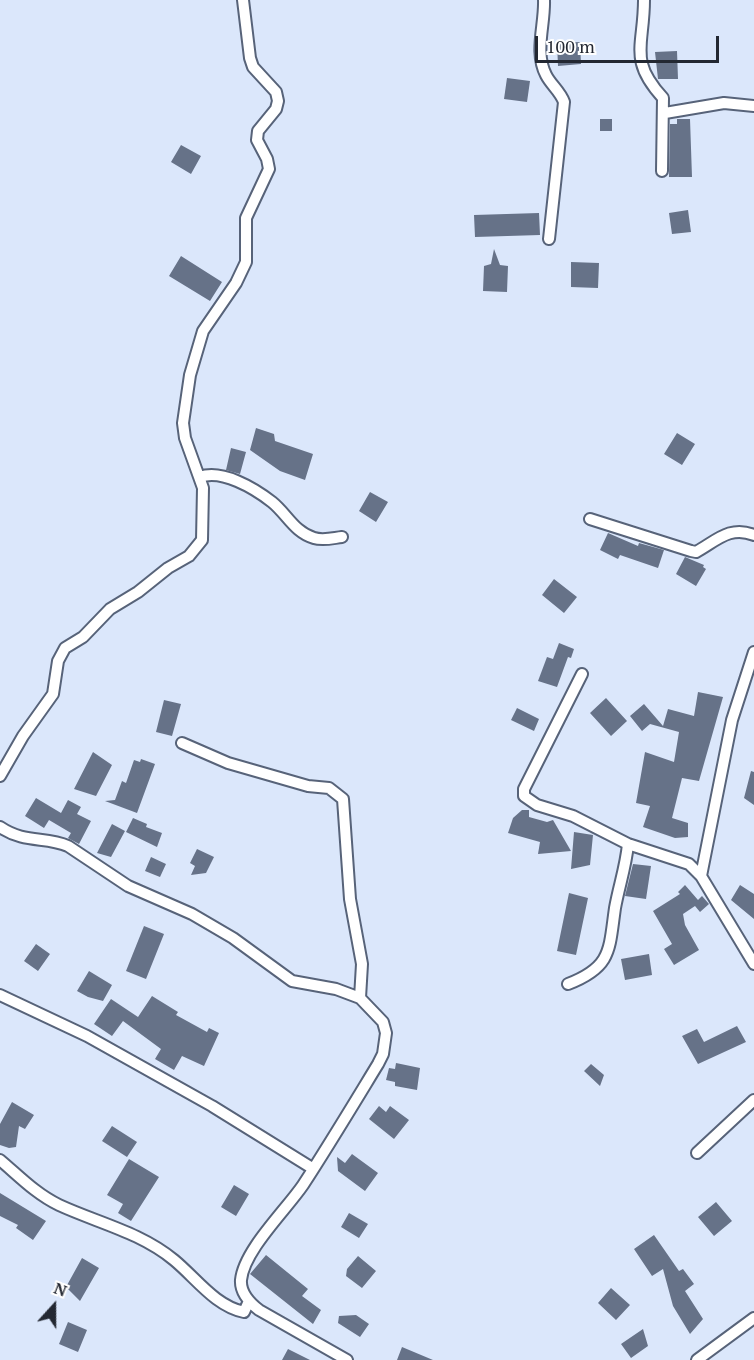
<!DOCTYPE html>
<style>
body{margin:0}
#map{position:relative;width:754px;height:1360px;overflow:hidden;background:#dbe7fb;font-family:"PT Serif",serif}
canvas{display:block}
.north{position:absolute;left:24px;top:1276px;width:60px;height:60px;-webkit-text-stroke:4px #fff;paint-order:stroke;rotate:21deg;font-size:16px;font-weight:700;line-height:24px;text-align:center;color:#232832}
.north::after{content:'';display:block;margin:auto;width:21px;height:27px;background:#232832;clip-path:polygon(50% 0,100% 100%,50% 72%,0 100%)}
.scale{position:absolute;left:535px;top:36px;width:184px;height:27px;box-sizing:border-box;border:3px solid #232832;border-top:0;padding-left:8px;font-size:18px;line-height:21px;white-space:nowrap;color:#232832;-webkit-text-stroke:4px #fff;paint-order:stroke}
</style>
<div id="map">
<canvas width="754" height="1360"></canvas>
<div class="north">N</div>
<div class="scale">100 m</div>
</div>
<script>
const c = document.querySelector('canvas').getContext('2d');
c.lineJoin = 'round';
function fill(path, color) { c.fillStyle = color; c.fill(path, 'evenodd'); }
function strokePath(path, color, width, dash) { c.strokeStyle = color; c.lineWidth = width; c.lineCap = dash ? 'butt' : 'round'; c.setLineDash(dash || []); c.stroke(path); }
const building = new Path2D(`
 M580 42 581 64 558 66 557 43Z
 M677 51 678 79H658L655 52Z
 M507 78 530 81 527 102 504 99Z
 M600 119H612V131H600Z
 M677 119H690L692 177H669L670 124H677Z
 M181 145 201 156 191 174 171 162Z
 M688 210 691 232 672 234 669 213Z
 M539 213 540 235 475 237 474 215Z
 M494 249 500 265 508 266 507 292 483 291 484 266 491 264Z
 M181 256 222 282 210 301 169 276Z
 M571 262 599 263 598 288 571 287Z
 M256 428 274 434 275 441 313 454 305 480 280 471 250 450Z
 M677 433 695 444 682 465 664 454Z
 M231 448 246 452 240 474 226 470Z
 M370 492 388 502 376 522 359 511Z
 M608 533 638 546 639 543 664 550 658 568 620 555 618 559 600 550Z
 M685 557 704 565 703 567 706 569 696 586 676 574Z
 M554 579 577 597 564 613 542 595Z
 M559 643 574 649 571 658 568 657 557 687 538 681 547 657 553 659Z
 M698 692 723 697 699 781 682 778 672 818 688 823V837L675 838 643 827 650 806 636 803 645 752 674 762 679 732 650 724 642 731 630 716 644 704 663 726 668 709 694 716Z
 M606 698 627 721 611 736 590 713Z
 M164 700 181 704 172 736 156 732Z
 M517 708 539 719 534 731 511 720Z
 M93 752 112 765 96 796 74 789Z
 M141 759 155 764 137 813 105 801 115 800 122 781 126 783 134 760 140 762Z
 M751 771 754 772V805L744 798Z
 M36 798 61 813 68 800 81 807 77 814 91 821 79 844 68 838 71 833 49 820 44 828 25 816Z
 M522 810H529V817L547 822 553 820 571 851 538 854 540 842 508 833 513 818Z
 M133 818 147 824 146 827 162 833 157 847 126 832Z
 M112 824 125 831 111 857 97 853Z
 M574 832 593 835 590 865 571 869Z
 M197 849 214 857 206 873 191 875 195 866 190 863Z
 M151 857 166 864 160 877 145 871Z
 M633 864 651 866 646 899 625 896Z
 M685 885 698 900 702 896 709 904 700 912 695 906 683 914 685 925 699 950 674 965 664 949 672 944 653 911 680 894 678 892Z
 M740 885 754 894V919L731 900Z
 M569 893 588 898 576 955 557 951Z
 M144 926 164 934 146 979 126 971Z
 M36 944 50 954 38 971 24 961Z
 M649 954 652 975 625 980 621 959Z
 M89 971 112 985 103 1001 88 997 77 991Z
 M152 996 178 1012 176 1015 207 1032 209 1028 219 1033 204 1066 182 1056 174 1070 155 1059 161 1049 123 1021 112 1036 94 1024 111 999 138 1017Z
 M737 1026 746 1042 698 1064 682 1036 697 1029 704 1042Z
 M396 1063 420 1068 417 1090 395 1086V1082L386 1080 389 1068 395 1069Z
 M591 1064 604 1075 600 1086 584 1071Z
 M12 1102 34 1115 25 1129 19 1126 16 1147 9 1148 0 1145V1124Z
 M379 1106 386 1112 390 1106 409 1120 394 1139 369 1119Z
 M112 1126 137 1142 127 1157 102 1141Z
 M352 1154 378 1173 365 1191 338 1171 337 1157 345 1163Z
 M129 1159 159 1177 131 1221 118 1213 123 1204 107 1195Z
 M234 1185 249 1194 236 1216 221 1207Z
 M0 1193 46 1221 33 1240 16 1228 18 1225 0 1216Z
 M716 1202 732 1221 714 1236 698 1217Z
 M349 1213 368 1224 359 1238 341 1227Z
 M654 1235 679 1271 683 1269 694 1284 685 1291 703 1319 690 1334 673 1306 663 1269 652 1276 634 1249Z
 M266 1255 308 1289 302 1296 321 1310 313 1324 250 1274Z
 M358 1256 376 1271 362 1288 346 1276 347 1269Z
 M82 1258 99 1268 80 1301 66 1287Z
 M611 1288 630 1305 616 1320 598 1303Z
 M356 1315 369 1324 360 1337 338 1323 339 1316Z
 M68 1322 87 1330 78 1352 59 1344Z
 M643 1329 648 1346 631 1358 621 1344Z
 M402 1347 433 1360H397Z
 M288 1349 310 1360H282Z`);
const minor = new Path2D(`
 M544 0C545 25 534 52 546 75 551 85 560 91 564 102L549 239
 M644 0C644 46 628 60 663 98L662 171
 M665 113 724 103 754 106
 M200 477C222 469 254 488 272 502 287 514 294 532 314 538 323 541 333 538 342 537
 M590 519 691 551 696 552C716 541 730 525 754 535
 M582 674 524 789V796L537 805 573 816 628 844 689 864 701 876 754 964
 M182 743 228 763 308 786 329 788 343 799 350 899 362 964 360 998
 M0 776 23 736 53 694 58 661 65 648 83 637 110 609 138 592 168 568 189 556 202 540 203 488 185 438 183 423 190 375 203 331 236 283 246 262V218L269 169 267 159 257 140 258 131 276 109 278 101 276 92 253 67 250 58 243 0
 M0 827C25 844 45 836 68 846L128 886 192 914 233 938 292 981 336 989 360 998 383 1022 386 1033 383 1054 378 1064C353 1105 329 1145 303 1185 286 1210 244 1250 241 1280 240 1293 250 1303 259 1310L347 1360
 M701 876 732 720 754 652
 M568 984C612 967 609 950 615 908 619 886 626 866 628 844
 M0 995 87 1036 212 1106 312 1168
 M697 1153 754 1100
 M0 1160C19 1176 36 1194 59 1205 98 1223 140 1232 174 1260 196 1278 215 1306 244 1312L249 1301
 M697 1360 754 1318`);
fill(building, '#667288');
strokePath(minor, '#576379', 14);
strokePath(minor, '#fff', 10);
</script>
